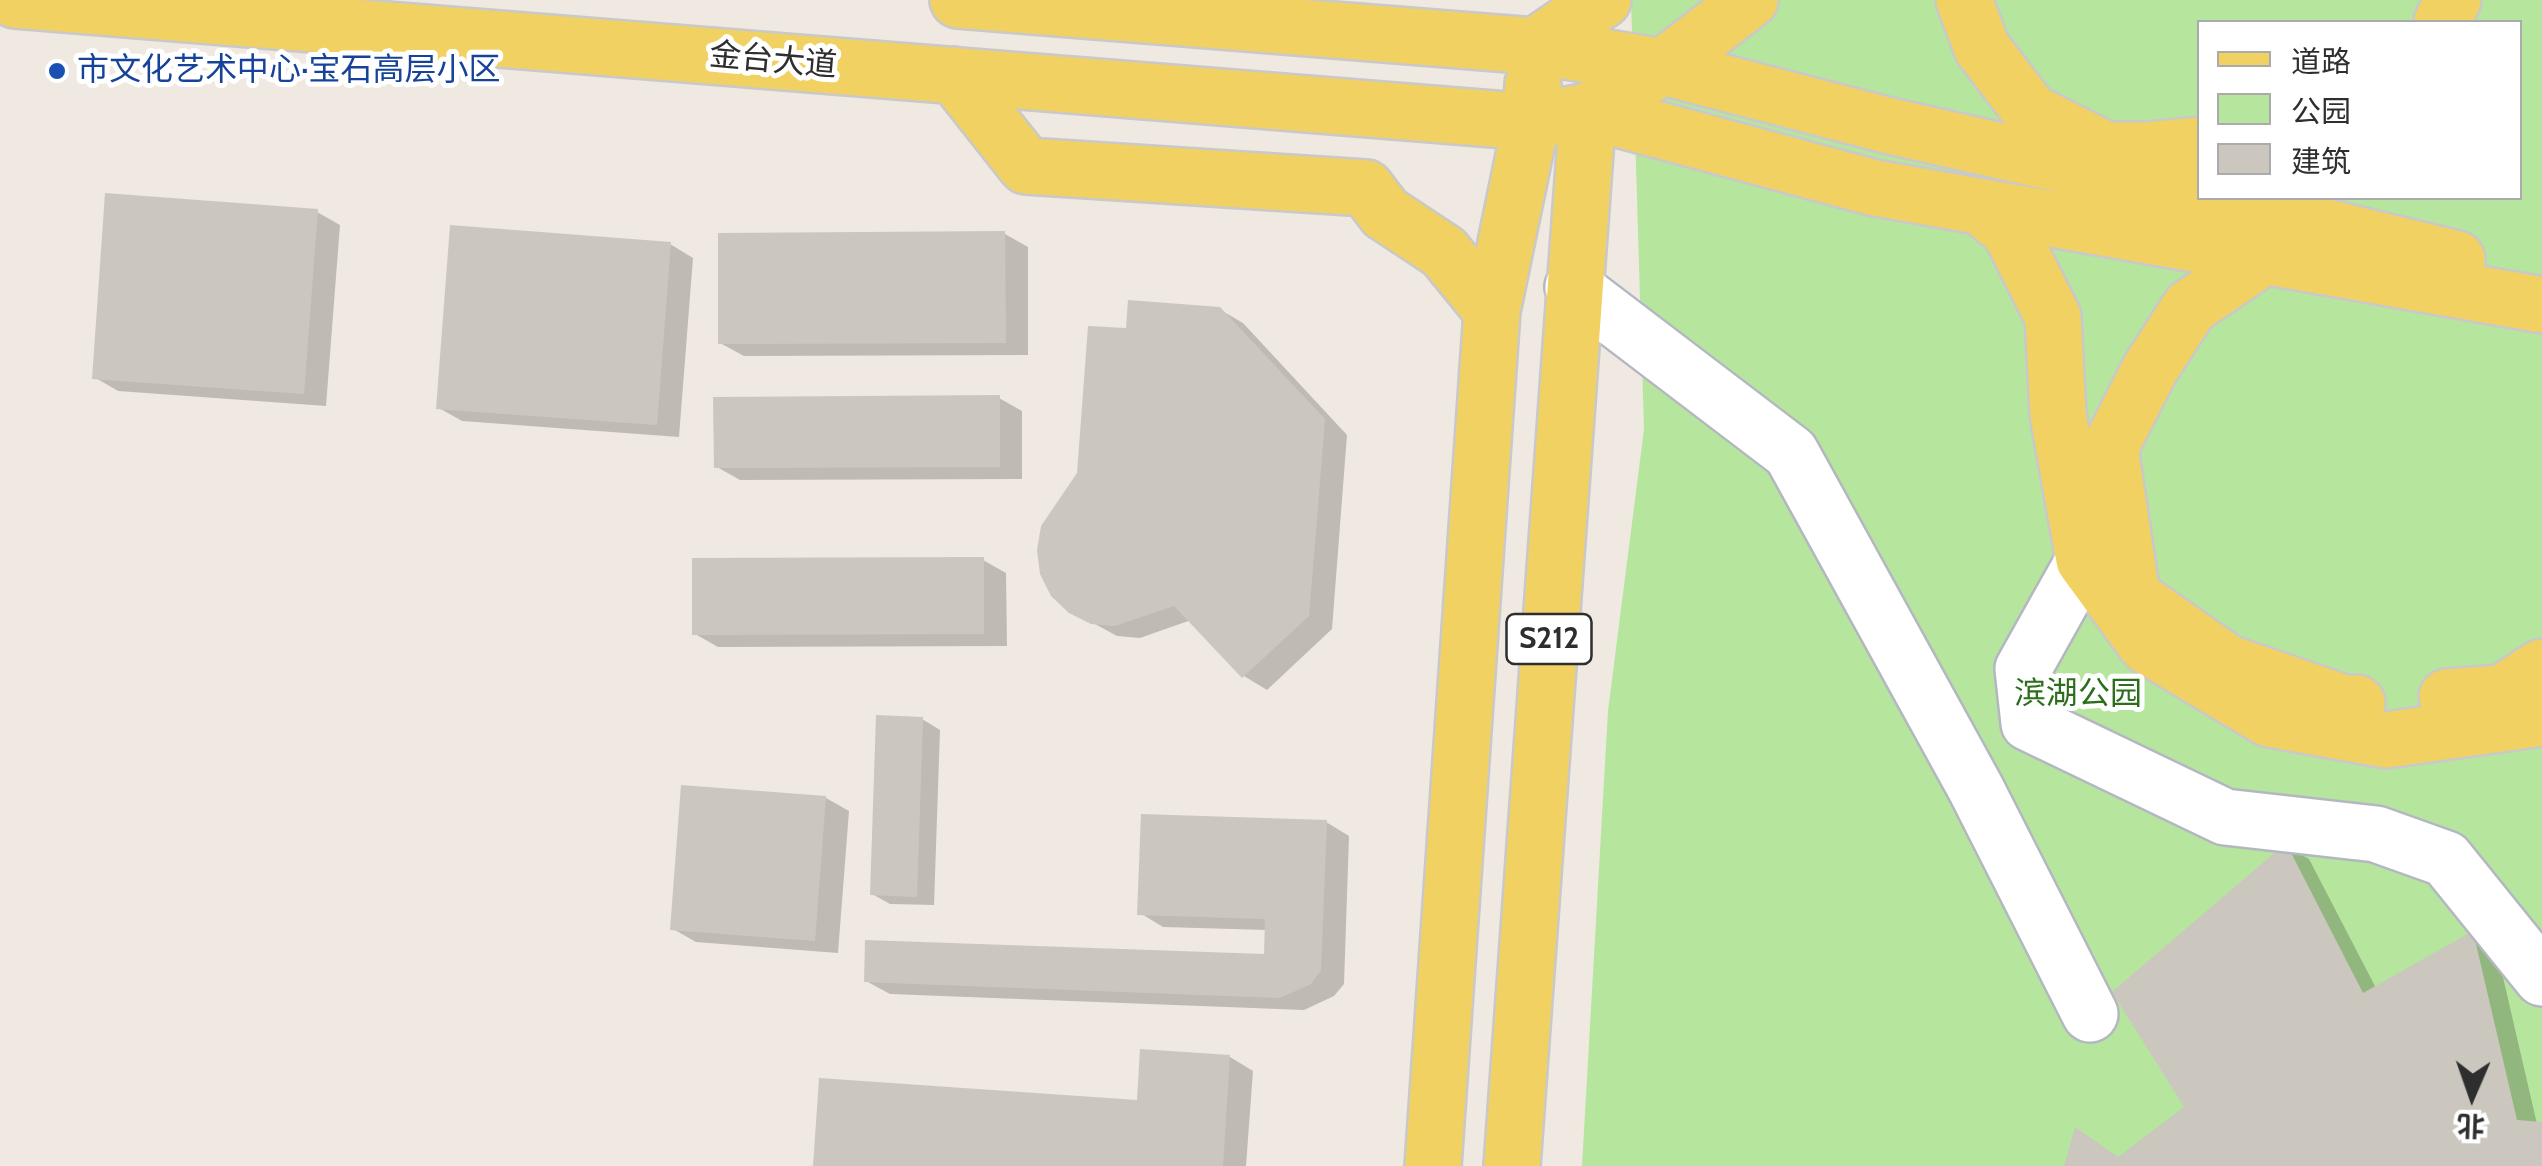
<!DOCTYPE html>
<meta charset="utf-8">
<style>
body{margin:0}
#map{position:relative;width:2542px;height:1166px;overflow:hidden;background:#efe9e1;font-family:Cabin,"Noto Sans SC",sans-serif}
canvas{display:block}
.legend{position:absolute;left:2197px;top:20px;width:325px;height:180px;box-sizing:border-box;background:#fff;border:2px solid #ababab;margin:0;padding:12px 18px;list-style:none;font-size:30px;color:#2e2e2e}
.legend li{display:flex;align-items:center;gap:20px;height:50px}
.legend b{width:50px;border:2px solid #ababab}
.north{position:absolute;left:2422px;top:1046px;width:100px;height:100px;-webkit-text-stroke:8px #fff;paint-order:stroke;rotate:182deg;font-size:28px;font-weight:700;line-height:40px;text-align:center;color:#2e2e2e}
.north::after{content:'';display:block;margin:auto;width:35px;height:45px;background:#2e2e2e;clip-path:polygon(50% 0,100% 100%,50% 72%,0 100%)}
</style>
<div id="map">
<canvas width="2542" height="1166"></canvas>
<ul class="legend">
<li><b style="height:12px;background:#f2d163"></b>道路</li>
<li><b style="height:28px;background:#b6e59e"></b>公园</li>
<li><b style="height:28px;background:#cbc7bf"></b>建筑</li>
</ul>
<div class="north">北</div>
</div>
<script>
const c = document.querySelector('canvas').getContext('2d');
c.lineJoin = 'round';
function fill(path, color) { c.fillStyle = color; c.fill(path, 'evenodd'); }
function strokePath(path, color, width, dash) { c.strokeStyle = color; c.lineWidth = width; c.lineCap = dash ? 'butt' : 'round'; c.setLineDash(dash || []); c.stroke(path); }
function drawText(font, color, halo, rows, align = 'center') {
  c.font = font + ' Cabin,"Noto Sans SC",sans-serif'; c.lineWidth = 10; c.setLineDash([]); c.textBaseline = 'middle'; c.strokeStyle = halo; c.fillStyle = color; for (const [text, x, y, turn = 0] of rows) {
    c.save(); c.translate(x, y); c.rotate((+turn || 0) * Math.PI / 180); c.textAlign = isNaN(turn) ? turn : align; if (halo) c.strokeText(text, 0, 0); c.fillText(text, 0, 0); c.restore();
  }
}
const green = new Path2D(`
 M1631 0H2542V1166H1582L1608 711 1644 429ZM2200 22H2520V198H2200Z`);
const shadow = new Path2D(`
 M317 212 340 225 326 406 118 391 94 377Z
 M1005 234 1028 247V355L744 356 720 343Z
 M670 244 693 258 679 437 462 421 439 408Z
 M1219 309 1243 323 1347 435 1332 629 1267 690 1244 676 1191 620 1140 638 1117 636 1071 611 1079 473 1128 331Z
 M999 398 1022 411V479L740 480 717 467Z
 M983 560 1006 573 1007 646 718 647 695 634Z
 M922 719 940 730 934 905 890 904 872 894Z
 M826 798 849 811 838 953 696 942 673 929Z
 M1326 822 1349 836 1344 984 1334 996 1304 1010 890 994 866 981 1266 957 1267 930 1163 927 1140 913Z
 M2286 846 2309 859 2376 988 2473 934 2496 947 2537 1124 2542 1125V1166H2067L2120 1159 2187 1107Z
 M1230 1057 1253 1071 1246 1166H816L1139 1103Z`);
const building = new Path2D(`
 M105 193 318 209 304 394 92 379Z
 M450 225 671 242 657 425 436 409Z
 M1005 231 1006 343 718 344V233Z
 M1128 300 1220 307 1325 419 1309 616 1242 678 1174 606 1115 626 1091 624 1069 613 1051 596 1040 574 1037 550 1041 526 1077 473 1088 326 1126 328Z
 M1000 395V467L714 468 713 397Z
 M984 557V634L692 635V558Z
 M876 715 923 717 917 897 870 895Z
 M681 785 826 796 815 941 670 930Z
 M1141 814 1327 820 1321 970 1311 984 1280 998 864 982 865 940 1264 954 1265 919 1137 915Z
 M2286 843 2363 993 2473 931 2517 1120 2542 1122V1166H2064L2075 1127 2118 1157 2184 1107 2112 992Z
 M1140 1049 1230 1055 1223 1166H813L819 1078 1137 1100Z`);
const minor = new Path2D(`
 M1573 287 1791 453 1976 789 2090 1014
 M2084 560 2023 669 2029 723 2225 817 2376 834 2446 859 2542 978`);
const major = new Path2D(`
 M15 0 1531 122 1588 111 1663 67 1750 0
 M958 0 1535 46 1663 67 1890 126 2200 196
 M1964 0 1982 48 2031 112 2116 155
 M2442 22 2453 0
 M1535 46 1603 0
 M954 75 1026 166 1366 188 1385 213 1444 252 1492 311
 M1588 111 1875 188 2542 305
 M2088 150H2147L2200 145
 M2206 198 2457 259
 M1981 207 2010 231 2053 317 2058 414 2084 560 2147 646 2269 719 2386 740 2542 718
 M2262 258 2190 307 2150 369 2110 448 2132 596 2228 663 2347 704 2357 703
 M2447 697 2502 693 2542 667
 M1433 1166 1492 311 1531 122 1533 84
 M1512 1166 1588 111`);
const markers = [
 [57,71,10,"#1a4fb4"]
];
const shields = [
 [1549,639,85]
];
const shieldNames = [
 ["S212",1549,639]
];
const streetNames = [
 ["金台大道",773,61,5]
];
const transitNames = [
 ["市文化艺术中心·宝石高层小区",77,71]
];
const parkNames = [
 ["滨湖公园",2078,695]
];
fill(green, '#b6e59e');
fill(shadow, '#0003');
fill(building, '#cbc7bf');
strokePath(minor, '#b4b7c1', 60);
strokePath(major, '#c9c9c9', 60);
strokePath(minor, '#fff', 55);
strokePath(major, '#f2d163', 55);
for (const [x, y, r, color] of markers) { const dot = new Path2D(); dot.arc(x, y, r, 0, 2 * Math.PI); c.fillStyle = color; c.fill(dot); strokePath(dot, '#fff', 4); }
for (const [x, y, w] of shields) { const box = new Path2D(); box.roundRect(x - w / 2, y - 25, w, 50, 8); c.fillStyle = '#fff'; c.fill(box); strokePath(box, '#2e2e2e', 2.5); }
drawText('bold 30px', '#2e2e2e', null, shieldNames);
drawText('32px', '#2e2e2e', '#fff', streetNames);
drawText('32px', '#164399', '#fff', transitNames, 'left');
drawText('32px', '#2c6e1b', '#fff', parkNames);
</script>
